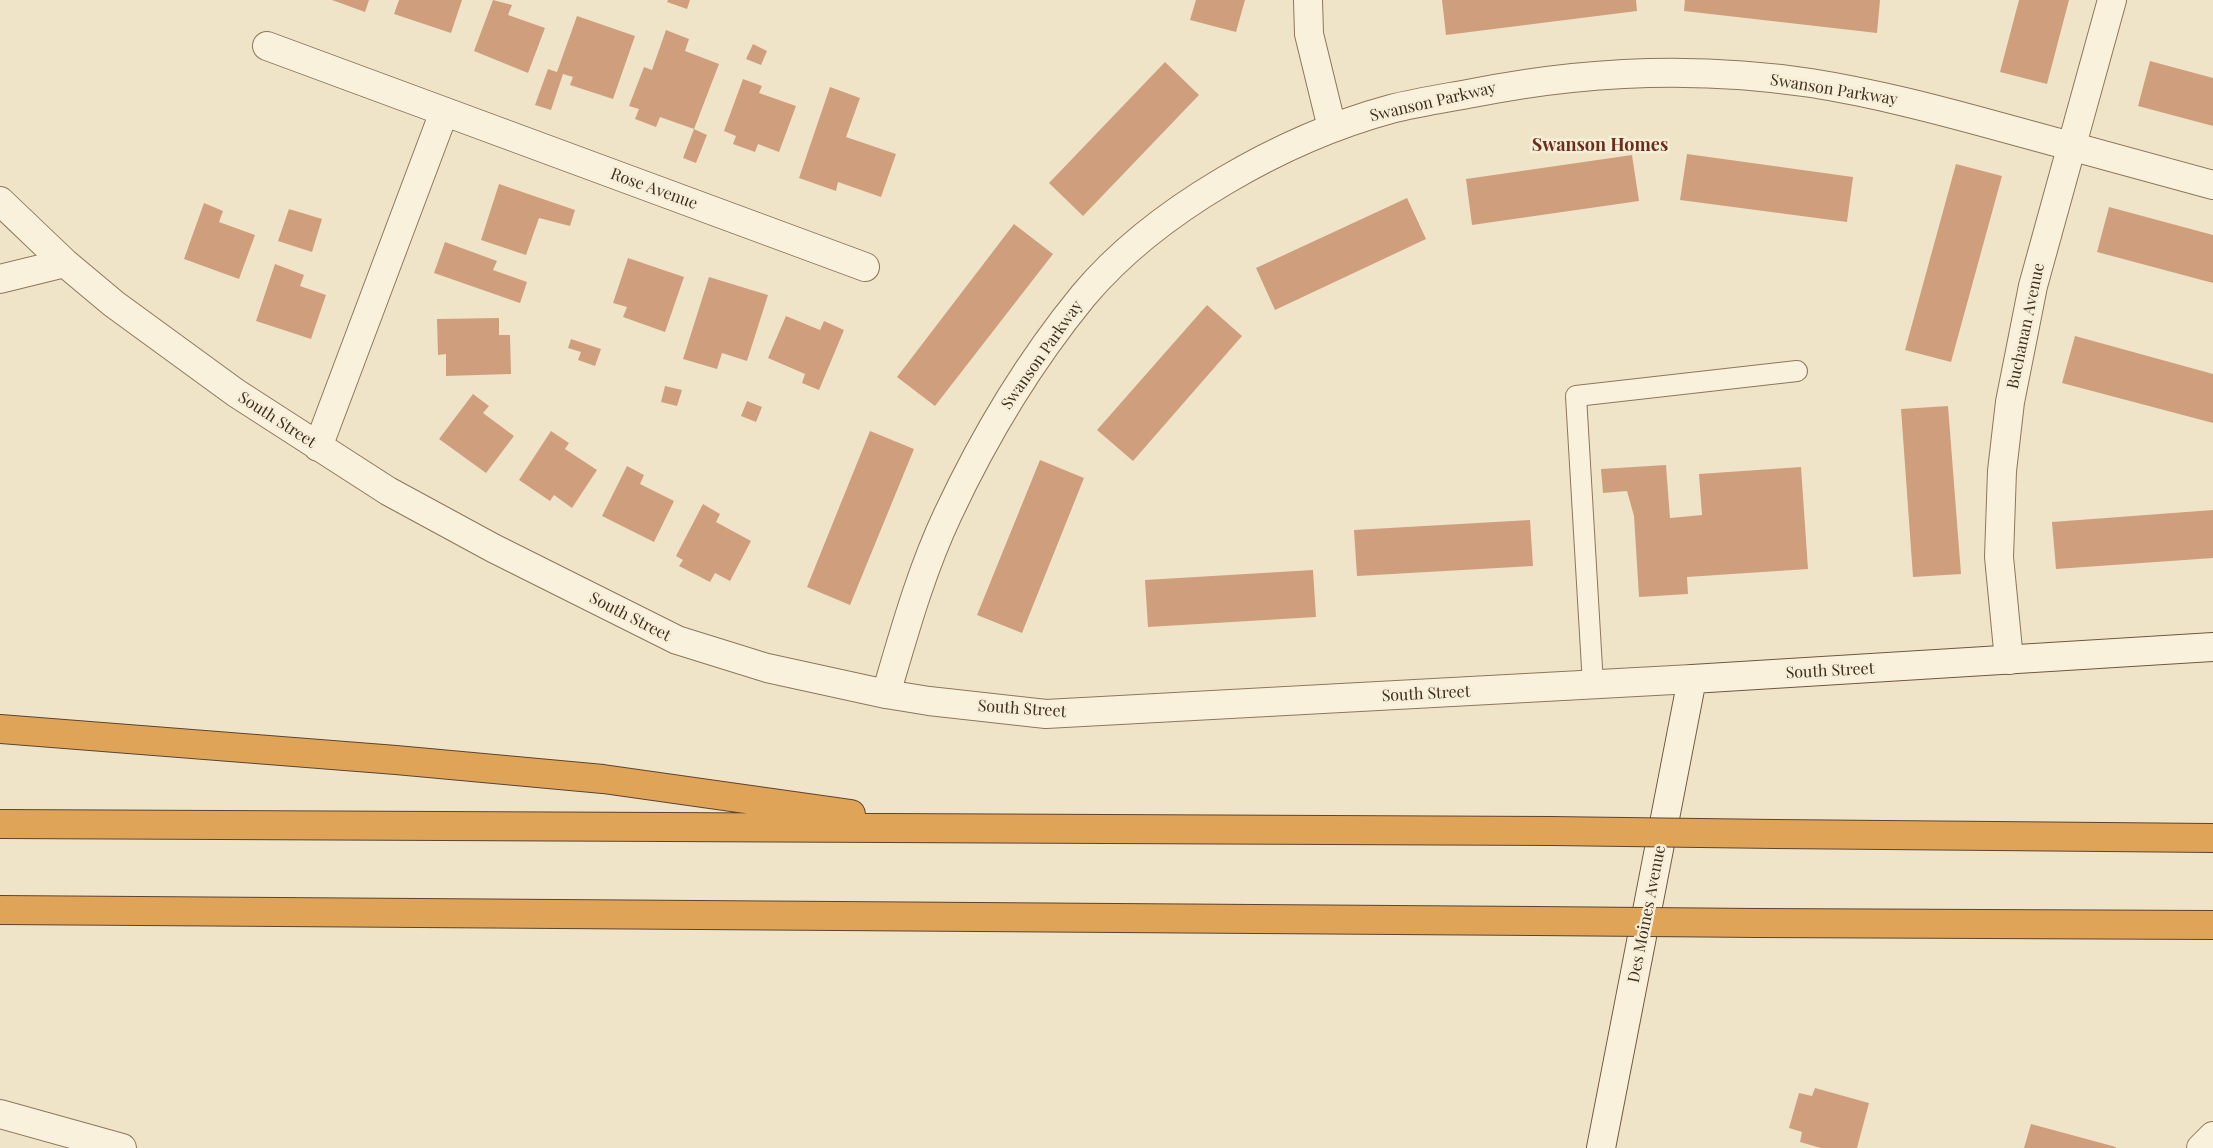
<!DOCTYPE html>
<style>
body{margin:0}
canvas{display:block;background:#f0e4c8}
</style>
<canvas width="2213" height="1148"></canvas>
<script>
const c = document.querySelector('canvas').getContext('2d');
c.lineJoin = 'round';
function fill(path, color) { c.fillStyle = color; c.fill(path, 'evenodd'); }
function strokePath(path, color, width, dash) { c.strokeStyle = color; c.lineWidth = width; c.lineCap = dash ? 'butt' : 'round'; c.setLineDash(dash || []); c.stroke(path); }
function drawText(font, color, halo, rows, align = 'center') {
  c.font = font + ' "Playfair Display",serif'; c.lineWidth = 5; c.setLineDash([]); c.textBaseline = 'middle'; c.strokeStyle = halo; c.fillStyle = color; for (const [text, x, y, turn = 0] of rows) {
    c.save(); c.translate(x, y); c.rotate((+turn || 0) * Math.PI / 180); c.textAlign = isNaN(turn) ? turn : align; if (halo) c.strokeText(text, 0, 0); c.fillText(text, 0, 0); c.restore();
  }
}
const building = new Path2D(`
 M332 0H369L365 12Z
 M399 0H462L451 33 394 14Z
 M493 0 512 5 508 15 545 28 528 73 474 51Z
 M668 0H690L687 9 667 2Z
 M1196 0H1245L1236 32 1190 20Z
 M1442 0H1636L1637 11 1446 35Z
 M1685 0H1880L1877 33 1684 11Z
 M2019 0H2069L2047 84 2000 72Z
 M577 16 635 36 613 99 570 85 573 77 563 74 551 110 535 105 548 69 557 72Z
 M666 30 689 39 685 51 719 64 694 129 707 135 696 163 683 158 694 129 660 117 656 127 635 119 639 109 629 106 644 67 652 70Z
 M753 44 767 51 761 65 746 59Z
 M2150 61 2213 78V126L2138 106Z
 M1165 62 1199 95 1083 216 1049 183Z
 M743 79 762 86 759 93 796 106 779 152 758 144 755 152 733 144 736 136 724 131Z
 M830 87 860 98 846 137 896 154 881 197 838 182 836 191 799 178Z
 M1687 154 1853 177 1847 222 1680 200Z
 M1632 155 1639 201 1472 225 1466 179Z
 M1956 164 2002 176 1951 362 1905 350Z
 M499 184 575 210 570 226 539 218 526 255 481 240Z
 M1407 198 1426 239 1275 310 1256 268Z
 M204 203 223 211 219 222 255 235 239 279 184 259Z
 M2109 207 2213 235V283L2097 252Z
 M289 209 322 219 312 252 278 241Z
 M1014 224 1053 254 935 406 897 377Z
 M445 242 497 261 493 270 527 282 520 303 434 273Z
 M628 258 684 277 665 332 623 317 627 307 613 303Z
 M275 264 304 275 300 286 326 295 311 339 256 321Z
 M709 277 768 295 747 361 722 353 717 369 683 359Z
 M1207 305 1242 336 1133 461 1097 430Z
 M786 316 820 330 824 321 844 330 819 390 802 383 805 374 768 358Z
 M499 318V335H510L511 374 446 376V354L438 355 437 319Z
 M2075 336 2213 374V423L2062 383Z
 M571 339 601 349 595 366 578 360 581 352 568 348Z
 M665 386 682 390 677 406 661 402Z
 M473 394 489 406 483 413 514 436 486 473 439 439Z
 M747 401 762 407 756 422 741 416Z
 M1948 406 1961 574 1913 577 1901 409Z
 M551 431 569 443 565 449 597 470 572 508 554 495 550 501 519 480Z
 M870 431 914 449 850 605 807 587Z
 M1040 460 1084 478 1022 633 977 615Z
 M1666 465 1670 518 1702 515 1699 474 1801 467 1808 569 1687 577 1688 594 1639 597 1634 516 1627 491 1603 493 1601 469Z
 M627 466 644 475 640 484 674 501 654 542 602 516Z
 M703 504 720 514 716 522 751 541 730 581 715 573 710 582 679 566 683 560 676 556Z
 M2213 510V558L2056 569 2052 522Z
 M1530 520 1533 566 1357 576 1354 530Z
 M1313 570 1316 617 1148 627 1145 580Z
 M1815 1088 1869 1103 1857 1148H1821L1800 1142 1802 1132 1789 1128 1799 1093 1812 1096Z
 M2031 1124 2116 1147V1148H2024Z`);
const lane = new Path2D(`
 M1593 685 1576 396 1797 371`);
const street = new Path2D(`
 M1308 0 1309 34 1332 128
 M267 46 865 267
 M0 201 65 263 114 304 236 393 388 491 493 548 677 640 767 668 886 694 929 701 1046 714 1692 679
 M0 279 65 263
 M318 447 444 112
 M2009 660 1999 557 2002 471 2010 402 2033 286 2112 0
 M886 694C904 633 921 571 948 514 984 437 1029 362 1083 296 1155 210 1284 138 1391 109 1418 102 1446 98 1473 93 1583 71 1699 66 1811 83 1874 93 1935 109 1997 126 2069 145 2141 165 2213 185
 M0 1114 122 1148
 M2201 1148 2213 1136`);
const secondary = new Path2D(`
 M1601 1148 1692 679 2213 647`);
const highway = new Path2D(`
 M0 729 396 760 603 779 851 814
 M0 824 1551 831
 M1775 834 2213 838
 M0 910 1535 921
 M1757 923 2213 925`);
const highwayBridge = new Path2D(`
 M1551 831 1775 834
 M1535 921 1757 923`);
const streetNames = [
 ["Swanson Parkway",1834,90,9],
 ["Swanson Parkway",1433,102,-13],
 ["Rose Avenue",654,189,20],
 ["Buchanan Avenue",2026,326,-78],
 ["Swanson Parkway",1042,355,-55],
 ["South Street",277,420,33],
 ["South Street",630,617,27],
 ["South Street",1830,671,-3],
 ["South Street",1426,694,-3],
 ["South Street",1022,709,4],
 ["Des Moines Avenue",1647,914,-79]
];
const neighbourhoodNames = [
 ["Swanson Homes",1600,145]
];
fill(building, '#cf9f7d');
strokePath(lane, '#8d765c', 22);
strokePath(street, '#8d765c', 30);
strokePath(secondary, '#6f573f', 30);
strokePath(highway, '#5b4430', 30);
strokePath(lane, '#faf1dc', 20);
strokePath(street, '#faf1dc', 28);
strokePath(secondary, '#faf1dc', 28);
strokePath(highway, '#e0a458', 28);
strokePath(highwayBridge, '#5b4430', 30, []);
strokePath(highwayBridge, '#e0a458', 28);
drawText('16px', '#3d2e20', '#f7eed8', streetNames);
drawText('bold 18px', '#6b2e1e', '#f7eed8', neighbourhoodNames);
</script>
